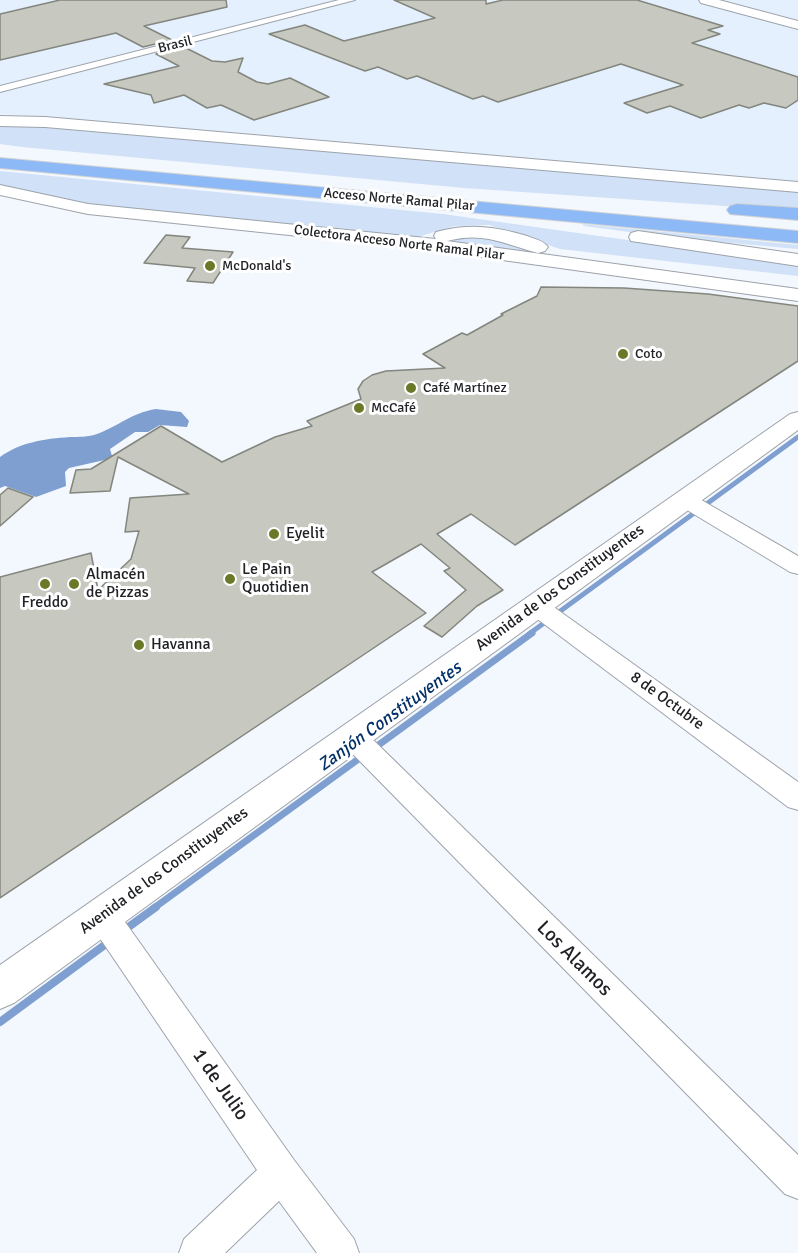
<!DOCTYPE html>
<meta charset="utf-8">
<style>
body{margin:0}
canvas{display:block;background:#f3f7fe}
</style>
<canvas width="798" height="1253"></canvas>
<script>
const c = document.querySelector('canvas').getContext('2d');
c.lineJoin = 'round';
function fill(path, color) { c.fillStyle = color; c.fill(path, 'evenodd'); }
function strokePath(path, color, width, dash) { c.strokeStyle = color; c.lineWidth = width; c.lineCap = dash ? 'butt' : 'round'; c.setLineDash(dash || []); c.stroke(path); }
function drawText(font, color, halo, rows, align = 'center') {
  c.font = font + ' Signika,sans-serif'; c.lineWidth = 6; c.setLineDash([]); c.textBaseline = 'middle'; c.strokeStyle = halo; c.fillStyle = color; for (const [text, x, y, turn = 0] of rows) {
    c.save(); c.translate(x, y); c.rotate((+turn || 0) * Math.PI / 180); c.textAlign = isNaN(turn) ? turn : align; if (halo) c.strokeText(text, 0, 0); c.fillText(text, 0, 0); c.restore();
  }
}
const built = new Path2D(`
 M0 0H798V185L634 173 0 114Z`);
const green = new Path2D(`
 M0 124 798 191V211L464 188 22 147 0 144Z
 M0 171 443 214 798 264V276L560 249 489 225 455 226 414 238 76 204 0 187Z
 M582 224 798 245V249L675 238 584 226Z
 M493 236 556 257 450 241 454 237Z`);
const water = new Path2D(`
 M156 409 181 412 189 421 187 427 160 425 148 432H135L110 449 112 456 109 459 69 468 65 472 66 486 36 497 5 486 0 488V457C21 442 44 439 70 437 78 437 89 437 97 434 119 426 131 413 156 409Z`);
const streamFar2 = new Path2D(`
 M529 634 798 437`);
const streamFar1 = new Path2D(`
 M373 749 532 633
 M154 908 364 755`);
const stream = new Path2D(`
 M123 931 156 907
 M0 1022 110 941`);
const building = new Path2D(`
 M60 0H226L227 7 144 26 172 40 143 47 116 33 0 60V14Z
 M394 0H486V4L503 0H637L723 26 708 30 720 34 692 43 798 77V100L786 108 764 103 749 108 739 105 701 118 670 106 647 113 624 103 683 85 621 64 498 102 483 96 473 99 417 76 407 79 378 67 365 71 269 34 305 25 344 41 435 18Z
 M184 47 212 61 225 62 243 58 238 72 257 82 268 84 290 78 329 97 254 120 221 105 207 108 184 95 154 103 151 95 104 84 179 66 156 54Z
 M166 235 190 237 182 248 233 252 213 283 187 281 195 268 144 263Z
 M541 287 624 288 708 294 798 306V361L515 545 471 514 437 534 503 590 477 606 442 637 424 626 466 590 444 571 450 568 421 544 372 572 426 613 0 898V577L91 553 98 590 131 559 139 531 125 532 130 498 189 494 118 457 110 491 70 493 76 470 91 469 161 426 222 462 275 437 312 426 307 421 361 399 358 389 363 381 372 375 386 371 445 368 423 354 462 333 467 335 503 315 501 314 537 296Z
 M8 488 33 497 0 526V495Z`);
const minor = new Path2D(`
 M339 0H355L0 92V86Z
 M684 492 691 494 798 556V574L790 572 677 504 673 499 677 494Z
 M536 597 544 600 798 782V810L788 807 528 612 524 606 528 600Z
 M352 725 361 728 798 1155V1199L785 1194 343 744 339 736 343 728Z
 M102 900 113 905 294 1160 354 1239 359 1253H317L279 1201 225 1253H179L184 1239 257 1170 91 925 87 915 91 905Z`);
const tertiary = new Path2D(`
 M699 0H719L798 21V29L701 3Z
 M0 116 45 117 798 182V192L45 127 0 126Z
 M0 185 88 204 436 239 434 236 436 232C468 223 495 226 527 236 534 239 543 240 548 247L545 251 538 253C504 244 484 231 447 241L798 289V301L423 249 88 214 0 195Z
 M638 231 798 254V266L631 241 629 237 631 233Z
 M798 412V430L14 1003 0 1009V965L790 414Z`);
const motorway = new Path2D(`
 M0 158 798 231V243L0 168Z
 M737 204 798 208V220L730 214 727 210 730 206Z`);
const markers = [
 [210,266,6,"#6a7927"],
 [623,354,6,"#6a7927"],
 [411,388,6,"#6a7927"],
 [359,408,6,"#6a7927"],
 [274,534,6,"#6a7927"],
 [230,579,6,"#6a7927"],
 [45,584,6,"#6a7927"],
 [74,584,6,"#6a7927"],
 [139,645,6,"#6a7927"]
];
const farStreetnames = [
 ["Brasil",175,45,-14],
 ["Acceso Norte Ramal Pilar",399,200,5],
 ["Colectora Acceso Norte Ramal Pilar",399,243,7]
];
const farPoinames = [
 ["McDonald's",222,266],
 ["Coto",635,354],
 ["Café Martínez",423,388],
 ["McCafé",371,408]
];
const poiNames = [
 ["Eyelit",286,534],
 ["Le Pain",242,570],
 ["Quotidien",242,588],
 ["Almacén",86,575],
 ["de Pizzas",86,593],
 ["Freddo",45,603,"center"],
 ["Havanna",151,645]
];
const streetNames = [
 ["Avenida de los Constituyentes",560,588,-36],
 ["8 de Octubre",667,701,36],
 ["Avenida de los Constituyentes",164,871,-36]
];
const waterNames = [
 ["Zanjón Constituyentes",390,717,-36]
];
const nearStreetnames = [
 ["Los Alamos",574,959,45],
 ["1 de Julio",220,1085,55]
];
fill(built, '#e5f0fe');
fill(green, '#d1e1f8');
fill(water, '#7e9fcf');
strokePath(streamFar2, '#7e9fcf', 5);
strokePath(streamFar1, '#7e9fcf', 7);
strokePath(stream, '#7e9fcf', 8);
fill(building, '#c7c9c0');
strokePath(building, '#83867d', 1.5);
strokePath(minor, '#9da3aa', 2);
strokePath(tertiary, '#9da3aa', 2);
strokePath(motorway, '#d2d3d3', 2);
fill(minor, '#fff');
fill(tertiary, '#fff');
fill(motorway, '#8eb9f7');
for (const [x, y, r, color] of markers) { const dot = new Path2D(); dot.arc(x, y, r, 0, 2 * Math.PI); c.fillStyle = color; c.fill(dot); strokePath(dot, '#fff', 2); }
drawText('14px', '#202225', '#fff', farStreetnames);
drawText('14px', '#202225', '#fff', farPoinames, 'left');
drawText('16px', '#202225', '#fff', poiNames, 'left');
drawText('16px', '#202225', '#fff', streetNames);
drawText('italic 18px', '#033069', '#fff', waterNames);
drawText('20px', '#202225', '#fff', nearStreetnames);
</script>
